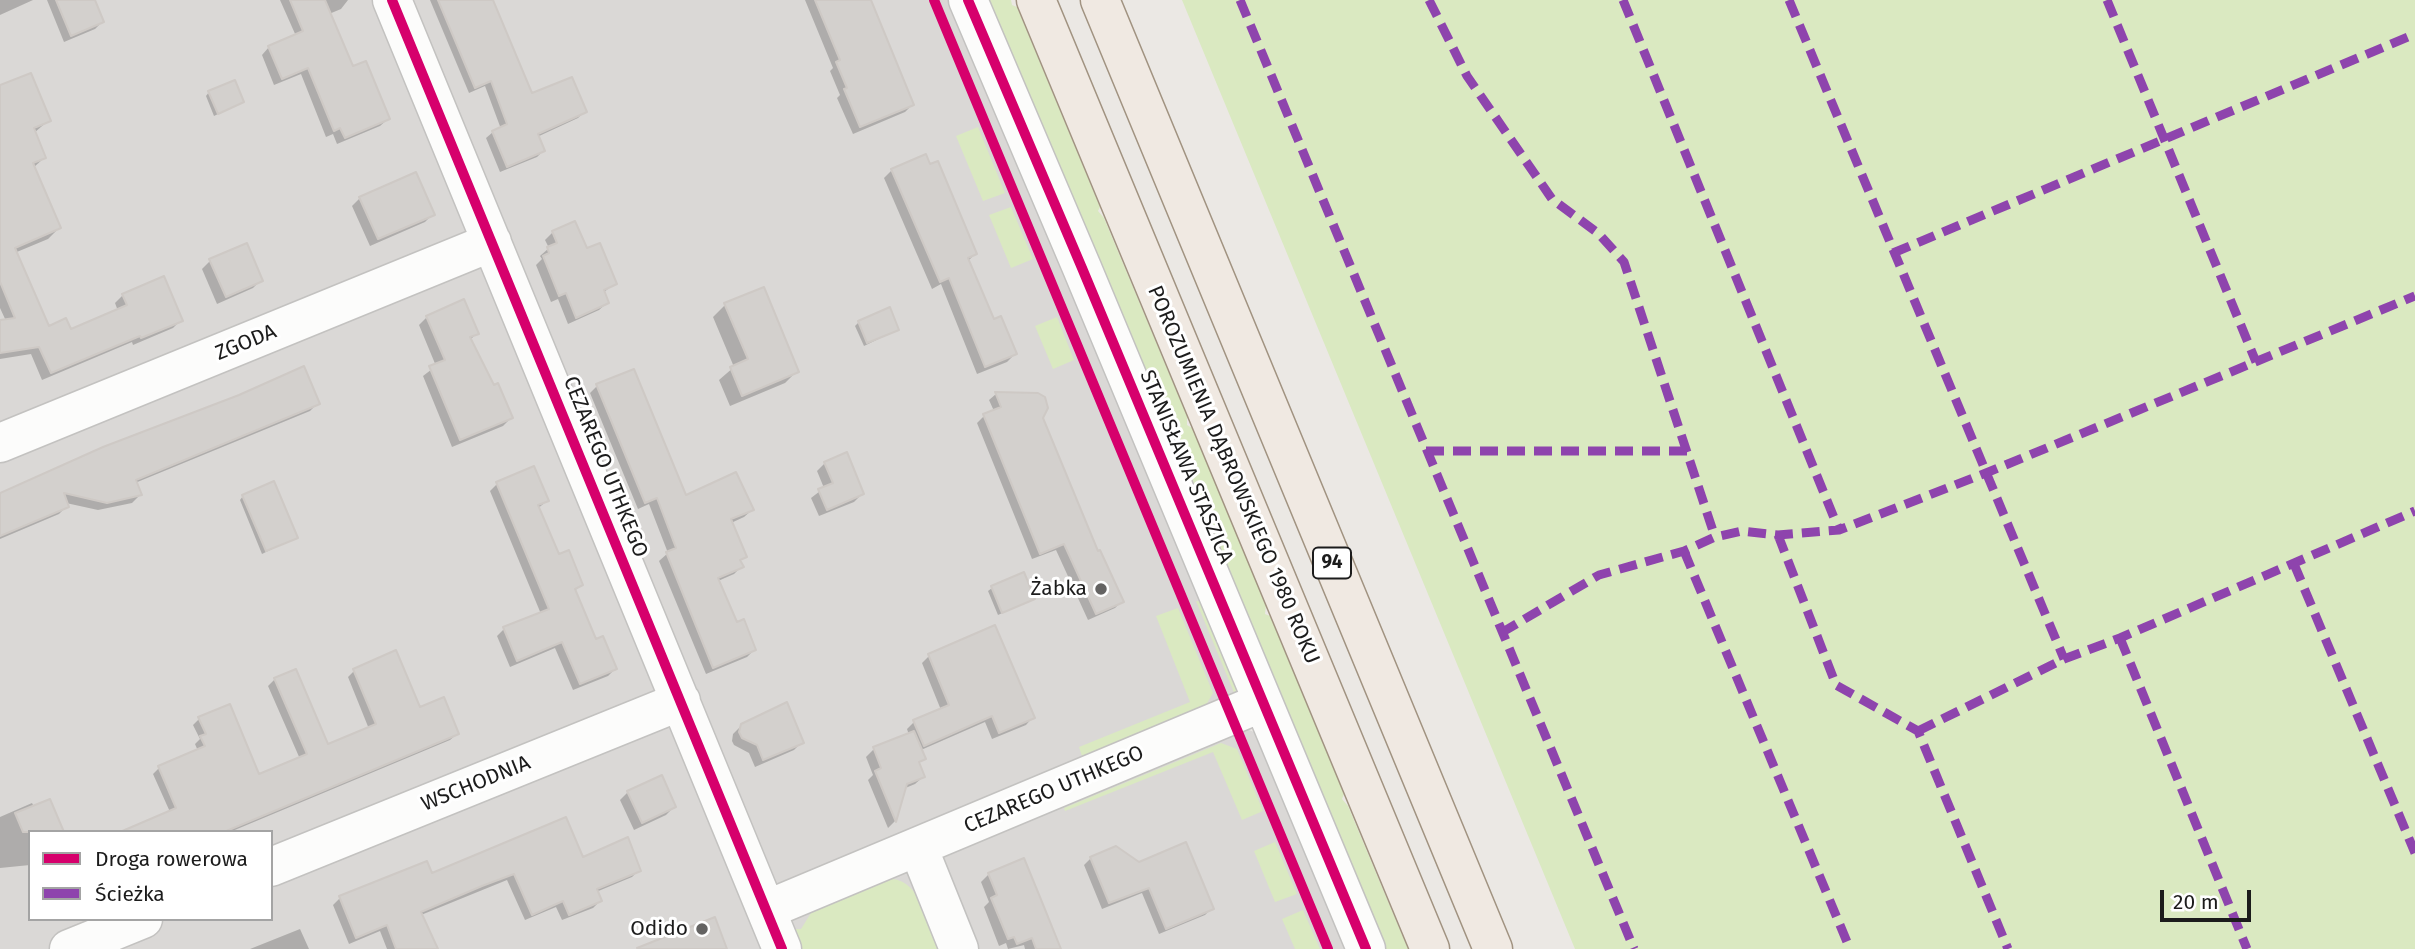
<!DOCTYPE html>
<meta charset="utf-8">
<style>
body{margin:0}
#map{position:relative;width:2415px;height:949px;overflow:hidden;background:#ebe8e4;font-family:"Fira Sans",sans-serif}
canvas{display:block}
.legend{position:absolute;left:28px;top:830px;width:245px;height:91px;box-sizing:border-box;background:#fff;border:2px solid #a4a4a4;margin:0;padding:9px 12px;list-style:none;font-size:21px;color:#1c1c1c}
.legend li{display:flex;align-items:center;gap:14px;height:35px}
.legend b{width:35px;border:2px solid #a4a4a4}
.scale{position:absolute;left:2160px;top:890px;width:91px;height:32px;box-sizing:border-box;border:4px solid #1c1c1c;border-top:0;padding-left:9px;font-size:21px;line-height:24px;white-space:nowrap;color:#1c1c1c;-webkit-text-stroke:5px #fff;paint-order:stroke}
</style>
<div id="map">
<canvas width="2415" height="949"></canvas>
<ul class="legend">
<li><b style="height:9px;background:#d6006c"></b>Droga rowerowa</li>
<li><b style="height:9px;background:#8e44ad"></b>Ścieżka</li>
</ul>
<div class="scale">20 m</div>
</div>
<script>
const c = document.querySelector('canvas').getContext('2d');
c.lineJoin = 'round';
function fill(path, color) { c.fillStyle = color; c.fill(path, 'evenodd'); }
function strokePath(path, color, width, dash) { c.strokeStyle = color; c.lineWidth = width; c.lineCap = dash ? 'butt' : 'round'; c.setLineDash(dash || []); c.stroke(path); }
function drawText(font, color, halo, rows, align = 'center') {
  c.font = font + ' "Fira Sans",sans-serif'; c.lineWidth = 6; c.setLineDash([]); c.textBaseline = 'middle'; c.strokeStyle = halo; c.fillStyle = color; for (const [text, x, y, turn = 0] of rows) {
    c.save(); c.translate(x, y); c.rotate((+turn || 0) * Math.PI / 180); c.textAlign = isNaN(turn) ? turn : align; if (halo) c.strokeText(text, 0, 0); c.fillText(text, 0, 0); c.restore();
  }
}
const residential = new Path2D(`
 M0 0H949L1008 131 1234 672 1236 693 1244 728 1254 732 1261 738 1349 949H0ZM30 832H271V919H30Z`);
const grass = new Path2D(`
 M986 0H1011L1012 5 1017 7 1100 207 1098 211 1104 218 1187 416V425L1192 428 1266 605 1265 614 1270 616 1344 794 1342 799 1348 806 1408 949H1382Z
 M1182 0H2415V949H1575Z
 M978 127 1005 193 983 201 956 136Z
 M1011 207 1033 259 1011 268 989 215Z
 M1057 317 1074 360 1053 369 1035 326Z
 M1196 601 1205 602 1237 687 1235 695Z
 M1178 608 1213 693 1206 705 1082 756 1079 747 1190 702 1156 616Z
 M1221 743 1237 749 1263 811 1242 820 1213 752 1065 811 1064 808Z
 M1275 842 1297 894 1275 902 1254 851Z
 M892 879C920 880 930 927 939 949H799L795 929H801L811 913Z
 M1303 910 1320 949H1295L1282 919Z`);
const shadow = new Path2D(`
 M0 0H33L0 15Z
 M47 0H93L102 22 95 29 64 42Z
 M280 0H348L341 9 329 14 352 68 388 119 380 126 337 144 333 134 326 137 301 74 274 85 262 55 269 47 296 36Z
 M430 0H487L532 95 585 111 578 118 537 137 543 151 537 157 500 172 486 138 493 132 501 129 485 86 469 93Z
 M805 0H869L912 105 905 112 853 134 837 98 840 95 830 71 833 68Z
 M0 87 49 120 34 133 44 158 33 168 59 228 48 239 0 259Z
 M209 92 242 102 214 116 206 96Z
 M892 170 975 254 968 261 993 321 1015 354 1007 362 977 374 941 284 932 289 884 178Z
 M360 198 433 214 425 222 370 246 352 206Z
 M553 232 586 250 615 283 603 293 607 303 599 310 568 324 558 299 551 302 536 265 542 259 540 256 549 248 545 240Z
 M210 261 261 280 253 288 217 304 202 269Z
 M0 281 48 328 70 331 118 311 115 303 123 295 181 320 173 328 133 345 132 342 42 380 31 354 0 359V322L6 321 0 308Z
 M725 305 797 371 785 383 730 406 719 380 734 367 713 317Z
 M427 317 477 333 470 340 511 418 503 426 452 447 423 376 436 366 419 325Z
 M859 322 897 330 864 346 855 326Z
 M597 386 685 497 752 510 744 517 731 523 745 557 739 562 741 567 734 574 718 581 736 624 754 650 747 657 706 674 659 561 668 553 649 504 638 509 590 393Z
 M996 394 1037 395 1041 418 1097 554 1122 601 1115 608 1088 620 1056 550 1032 559 977 423 984 416 994 411 989 400Z
 M318 403 310 411 135 483 140 495 132 503 98 510 66 503 67 506 59 514 0 539V494Z
 M825 463 862 494 854 502 819 516 811 498 824 488 817 471Z
 M497 484 547 501 537 509 558 557 581 584 574 592 595 641 615 669 608 676 573 690 555 648 510 667 497 636 504 629 541 614 490 491Z
 M243 496 296 537 262 554 240 500Z
 M992 588 1033 599 998 615 988 591Z
 M929 656 1033 717 1026 725 992 739 985 722 921 750 924 758 918 764 923 777 915 784 903 789 895 821 888 828 868 780 873 775 866 757 874 749 909 735 907 729 914 722 941 710 922 663Z
 M354 671 457 734 450 740 230 832H122L170 812 153 774 159 768 198 751 195 744 200 739 193 725 199 719 258 776 300 759 268 686 275 679 327 746 369 729 348 677Z
 M742 725 802 742 794 750 755 767 749 753 734 745 732 741 733 734Z
 M628 792 674 807 666 815 634 830 620 800Z
 M32 803 34 807 30 832V865L0 868V817Z
 M1091 858 1212 908 1205 915 1159 934 1142 893 1102 909 1084 865Z
 M582 859 639 870 632 877 596 892 600 901 593 908 562 920 556 907 525 920 507 880 421 915 436 949H387L380 931 349 944 333 905 340 898 426 863 431 875Z
 M1023 860 1059 949H1025L1024 945 1008 949 1006 943 999 946 984 907 989 902 981 882 989 874Z
 M300 929 309 949H250Z`);
const building = new Path2D(`
 M56 0H95L104 22 71 36Z
 M290 0H325L353 66 366 61 390 119 345 138 340 128 334 131 308 68 282 79 268 46 303 31Z
 M438 0H493L532 93 572 77 587 112 538 134 545 151 507 167 492 131 507 124 491 81 475 88Z
 M815 0H871L914 105 860 127 844 89 847 88 836 62 840 60Z
 M31 73 51 121 34 128 46 158 33 163 61 228 15 248 49 326 66 318 71 329 127 305 122 294 164 276 183 321 141 338 140 336 51 373 39 347 0 353V320L15 318 0 282V85Z
 M235 80 244 102 218 114 208 91Z
 M926 154 930 164 938 161 977 254 968 258 994 319 1001 316 1017 354 985 367 949 278 940 282 891 169Z
 M416 172 435 215 378 239 359 197Z
 M575 221 587 248 600 243 617 284 604 290 609 303 576 318 566 293 559 296 543 256 549 253 547 247 557 243 552 231Z
 M247 243 263 281 226 297 209 259Z
 M764 287 799 372 742 396 730 367 748 359 724 303Z
 M464 299 479 334 470 337 494 385 498 383 513 418 460 440 429 366 445 360 426 316Z
 M890 307 899 330 867 343 858 321Z
 M304 366 320 404 136 480 142 495 107 503 64 493 69 507 0 536V493L103 447 239 395Z
 M634 369 686 495 736 472 754 510 731 519 747 557 740 560 744 567 718 578 737 622 744 619 756 650 713 668 666 552 676 548 657 498 645 503 596 384Z
 M995 392 1038 393 1045 397 1048 408 1043 418 1098 551 1100 550 1124 602 1096 614 1064 544 1040 554 983 414 1001 407Z
 M847 452 864 494 827 510 818 489 833 483 824 462Z
 M534 466 549 501 538 505 559 554 569 550 583 585 575 589 596 639 603 636 617 669 580 684 562 642 517 661 503 627 549 609 496 482Z
 M274 481 298 538 266 551 242 495Z
 M1024 572 1035 599 1002 613 991 586Z
 M995 625 1035 718 999 733 992 716 924 746 913 720 949 705 928 654Z
 M396 650 420 707 444 697 459 734 224 832H120L176 808 158 766 205 746 200 736 206 734 198 717 230 704 259 774 307 754 274 678 296 669 328 744 376 724 353 669Z
 M787 702 804 743 763 760 757 745 742 738 739 732 741 724Z
 M914 731 926 759 919 762 925 777 907 784 896 822 875 771 881 768 873 747Z
 M662 775 676 807 642 823 627 791Z
 M50 799 64 832H23L15 813Z
 M566 817 583 857 628 837 641 871 597 889 602 901 569 915 563 901 532 915 514 874 482 886 421 912 438 949H396L387 925 356 938 339 896 427 861 432 873Z
 M1186 842 1214 909 1166 929 1149 888 1109 903 1090 857 1116 846 1139 862Z
 M1024 858 1042 902 1061 949H1036L1032 938 1017 944 1014 937 1008 939 991 898 997 895 988 873Z
 M715 917 727 949H638L637 948Z`);
const minor = new Path2D(`
 M392 0 782 949
 M968 0 1082 268 1366 949
 M0 443 492 242
 M918 847 959 949
 M271 867 681 701
 M766 910 1263 702
 M69 949 143 919`);
const major = new Path2D(`
 M1036 0 1430 949
 M1100 0 1493 949`);
const quiet = new Path2D(`
 M1240 0 1634 949
 M1429 0 1467 76 1552 199 1599 234 1624 262 1715 537
 M1623 0 1839 530
 M1789 0 2064 659
 M2107 0 2256 362
 M1893 253 2415 34
 M1426 451H1687
 M1778 535 1836 685 1918 731 2008 949
 M1684 551 1850 949
 M2294 564 2415 853
 M1501 633 1599 575 1684 551 1715 537 1742 531 1778 535 1839 530 1986 473 2415 296
 M2120 638 2247 949
 M1918 731 2064 659 2120 638 2415 511`);
const cycleway = new Path2D(`
 M392 0 782 949
 M934 0 1328 949
 M968 0 1082 268 1366 949`);
const markers = [
 [1101,589,7,"#646362"],
 [702,929,7,"#646362"]
];
const shields = [
 [1332,563,38]
];
const shieldNames = [
 ["94",1332,563]
];
const streetNames = [
 ["ZGODA",246,343,-22],
 ["CEZAREGO UTHKEGO",605,467,68],
 ["STANISŁAWA STASZICA",1186,467,67],
 ["POROZUMIENIA DĄBROWSKIEGO 1980 ROKU",1233,475,67],
 ["WSCHODNIA",476,784,-22],
 ["CEZAREGO UTHKEGO",1054,790,-23]
];
const poiNames = [
 ["Żabka",1087,589],
 ["Odido",688,929]
];
fill(residential, '#dad8d6');
fill(grass, '#dae9c1');
fill(shadow, '#0003');
fill(building, '#d3d0cd');
strokePath(building, '#cec9c5', 2);
strokePath(minor, '#c3c2c0', 41);
strokePath(major, '#a19381', 41);
strokePath(minor, '#fcfcfb', 38);
strokePath(major, '#f0e9e2', 38);
strokePath(quiet, '#8e44ad', 9, [18, 9]);
strokePath(cycleway, '#d6006c', 10);
for (const [x, y, r, color] of markers) { const dot = new Path2D(); dot.arc(x, y, r, 0, 2 * Math.PI); c.fillStyle = color; c.fill(dot); strokePath(dot, '#fff', 2.5); }
for (const [x, y, w] of shields) { const box = new Path2D(); box.roundRect(x - w / 2, y - 15.5, w, 31, 5); c.fillStyle = '#fff'; c.fill(box); strokePath(box, '#1c1c1c', 2); }
drawText('bold 19px', '#1c1c1c', null, shieldNames);
drawText('21px', '#1c1c1c', '#fff', streetNames);
drawText('21px', '#1c1c1c', '#fff', poiNames, 'right');
</script>
